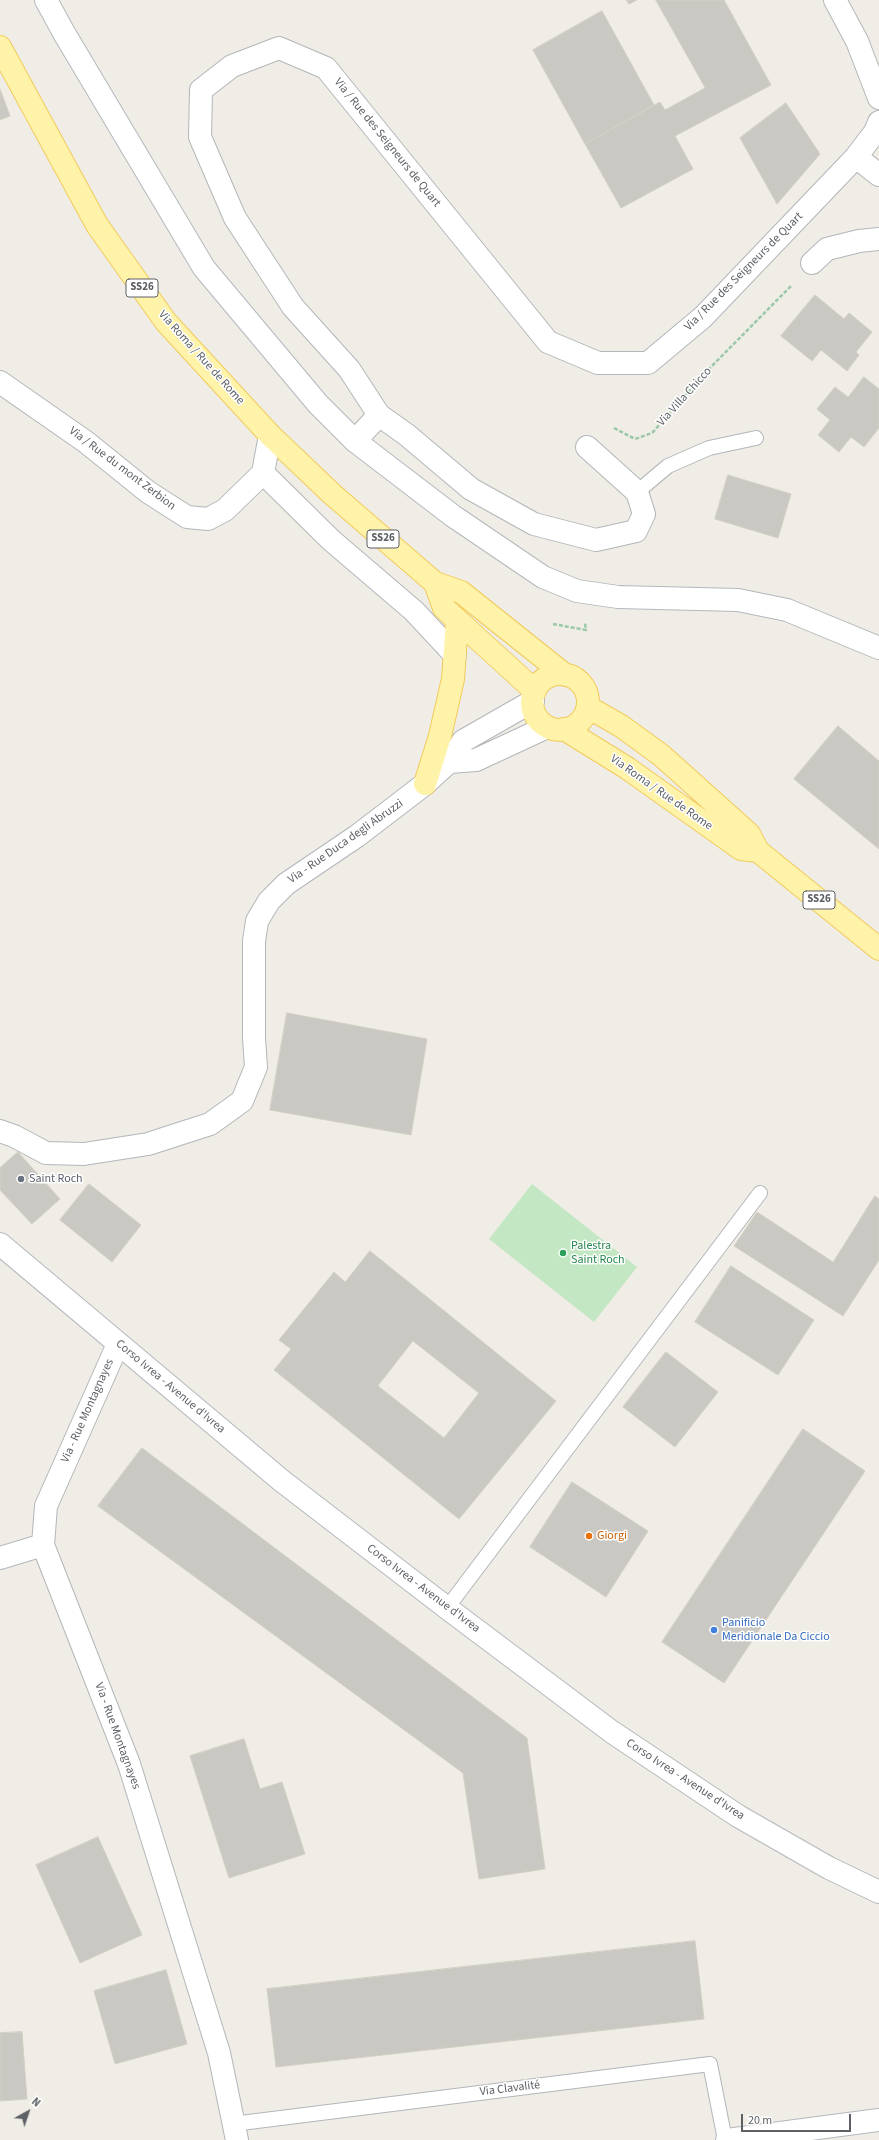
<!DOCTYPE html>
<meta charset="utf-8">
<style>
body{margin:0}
#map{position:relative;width:879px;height:2140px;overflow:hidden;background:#efede5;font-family:"Source Sans 3",sans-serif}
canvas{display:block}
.north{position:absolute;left:8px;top:2092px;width:40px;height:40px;-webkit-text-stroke:3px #fff;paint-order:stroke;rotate:40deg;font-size:11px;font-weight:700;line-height:16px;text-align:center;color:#5d6166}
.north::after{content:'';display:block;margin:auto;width:14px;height:18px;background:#5d6166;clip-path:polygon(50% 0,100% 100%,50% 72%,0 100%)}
.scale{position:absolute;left:741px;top:2114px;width:110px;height:18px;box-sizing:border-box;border:2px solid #5d6166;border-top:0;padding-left:5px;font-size:12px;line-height:14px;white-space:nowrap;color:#5d6166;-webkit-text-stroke:3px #fff;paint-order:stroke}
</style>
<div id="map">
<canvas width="879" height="2140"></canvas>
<div class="north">N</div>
<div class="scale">20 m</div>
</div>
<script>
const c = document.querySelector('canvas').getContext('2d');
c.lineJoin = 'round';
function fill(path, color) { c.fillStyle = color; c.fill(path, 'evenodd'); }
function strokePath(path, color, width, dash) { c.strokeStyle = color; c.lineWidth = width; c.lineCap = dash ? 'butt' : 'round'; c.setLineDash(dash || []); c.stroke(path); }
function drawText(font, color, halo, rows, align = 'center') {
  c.font = font + ' "Source Sans 3",sans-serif'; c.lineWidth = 3; c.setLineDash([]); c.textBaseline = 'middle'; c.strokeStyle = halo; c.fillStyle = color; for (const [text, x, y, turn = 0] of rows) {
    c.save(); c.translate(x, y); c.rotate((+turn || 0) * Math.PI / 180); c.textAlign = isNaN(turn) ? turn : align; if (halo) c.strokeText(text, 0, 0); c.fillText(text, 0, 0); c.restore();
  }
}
const green = new Path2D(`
 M532 1184 637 1267 594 1322 489 1239Z`);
const building = new Path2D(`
 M627 0H637L629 4Z
 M656 0H724L771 85 675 136 693 169 621 208 585 144 660 102 665 110 705 88Z
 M602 11 654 105 585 144 533 50Z
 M0 89 10 116 0 120Z
 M786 103 820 154 777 204 740 138Z
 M815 295 844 319 849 313 872 332 856 352 859 355 847 371 821 350 812 361 781 336Z
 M864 377 879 389V428L864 447 851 437 839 452 818 435 830 420 817 409 835 387 848 397Z
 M728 475 791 494 778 538 715 519Z
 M838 726 879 761V849L794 779Z
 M287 1013 427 1039 411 1135 270 1110Z
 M18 1152 60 1199 32 1224 0 1190V1168Z
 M89 1184 141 1225 112 1262 60 1220Z
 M875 1196 879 1199V1260L843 1316 734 1246 757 1212 833 1262Z
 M370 1251 556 1401 459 1519 274 1370 291 1349 279 1340 334 1272 345 1282ZM413 1341 479 1393 444 1438 378 1386Z
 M731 1266 814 1320 778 1375 695 1322Z
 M666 1352 718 1392 675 1447 623 1407Z
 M803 1429 865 1471 724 1683 662 1642Z
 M142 1448 527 1738 545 1869 479 1879 463 1773 98 1506Z
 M572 1482 648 1531 606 1597 530 1547Z
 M244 1739 260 1789 282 1782 305 1854 229 1878 190 1756Z
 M98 1837 142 1935 80 1963 36 1865Z
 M695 1941 704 2019 276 2067 267 1989Z
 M166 1970 187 2044 115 2064 94 1991Z
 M22 2032 27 2099 0 2101V2033Z`);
const path = new Path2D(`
 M614 428 635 439 652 433 707 371 792 285
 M553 624 586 630 585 623`);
const lane = new Path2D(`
 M637 492 668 466 709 448 756 438
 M447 1608 760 1193
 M233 2124 710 2064 725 2140`);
const street = new Path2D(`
 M835 0 857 41 879 98
 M856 157 879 175
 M812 263 827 249 859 241 879 239
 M0 382 86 442 148 492 187 517 208 519 225 510 263 473
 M379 415 407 435 471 489 534 524 596 540 636 531 644 514 637 492 587 447
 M355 441 379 415 349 369 293 307 235 218 200 137 201 90 232 66 279 48 326 68 548 342 598 363H648L703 317 856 157 875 132 879 122
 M263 473 331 540 414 611 455 655
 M263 473 270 435
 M449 762 476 760 547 727
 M0 1131 14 1136 46 1153 84 1154 148 1144 210 1124 242 1101 256 1067 254 1038V941L257 921 269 901 286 884 357 836 425 784 449 762 463 741 533 701
 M118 1344 46 1506 43 1545 129 1764 219 2053 237 2140
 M0 1558 43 1545`);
const secondary = new Path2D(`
 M46 0 64 33 204 268 318 404 355 441 453 516 543 577 577 591 618 597 738 600 787 610 879 648
 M0 1244 282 1481 447 1608 612 1732 738 1816 829 1868 879 1892
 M727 2140 879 2120`);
const primary = new Path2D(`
 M0 47 97 225 166 322 270 435 332 494 435 583 461 592 565 675
 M435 583 444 608 535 691
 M532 702a28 28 0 1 1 56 0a28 28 0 1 1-56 0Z
 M588 707 621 726 661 755 749 834 758 851 879 949
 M564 729 627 768 741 849 758 851
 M425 784 440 736 453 679 457 621`);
const markers = [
 [21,1179,4,"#6b7280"],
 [563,1253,4,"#2e9e5b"],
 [589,1536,4,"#e8710a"],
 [714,1630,4,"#3f7fe0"]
];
const shields = [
 [142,288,32],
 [383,539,32],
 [819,900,32]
];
const shieldNames = [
 ["SS26",142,288],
 ["SS26",383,539],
 ["SS26",819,900]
];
const streetNames = [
 ["Via / Rue des Seigneurs de Quart",387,143,51],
 ["Via / Rue des Seigneurs de Quart",744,272,-45],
 ["Via Roma / Rue de Rome",201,358,48],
 ["Via Villa Chicco",685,397,-48],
 ["Via / Rue du mont Zerbion",122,469,37],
 ["Via Roma / Rue de Rome",661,793,35],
 ["Via - Rue Duca degli Abruzzi",346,842,-35],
 ["Corso Ivrea - Avenue d'Ivrea",170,1387,40],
 ["Via - Rue Montagnayes",88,1411,-66],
 ["Corso Ivrea - Avenue d'Ivrea",423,1589,37],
 ["Via - Rue Montagnayes",117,1736,70],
 ["Corso Ivrea - Avenue d'Ivrea",685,1780,33],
 ["Via Clavalité",510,2089,-7]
];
const worshipNames = [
 ["Saint Roch",29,1179]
];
const leisureNames = [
 ["Palestra",571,1246],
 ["Saint Roch",571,1260]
];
const foodNames = [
 ["Giorgi",597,1536]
];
const shopNames = [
 ["Panificio",722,1623],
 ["Meridionale Da Ciccio",722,1637]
];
fill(green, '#c2e7c2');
fill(building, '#cac8c2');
strokePath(building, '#d4cfc3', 1);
strokePath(lane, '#b3b6ba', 16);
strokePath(street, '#b3b6ba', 24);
strokePath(secondary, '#b4b8bd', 24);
strokePath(primary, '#f2ca5c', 24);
strokePath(path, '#9bc8a8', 2.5, [4, 2]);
strokePath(lane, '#fff', 14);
strokePath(street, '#fff', 22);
strokePath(secondary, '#fff', 22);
strokePath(primary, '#fff3aa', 22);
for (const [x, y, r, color] of markers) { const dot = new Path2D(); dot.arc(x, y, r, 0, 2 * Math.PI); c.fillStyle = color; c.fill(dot); strokePath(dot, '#fff', 1.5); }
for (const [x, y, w] of shields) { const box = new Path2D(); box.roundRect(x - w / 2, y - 9, w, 18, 3); c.fillStyle = '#fff'; c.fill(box); strokePath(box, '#5d6166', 1); }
drawText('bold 11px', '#5d6166', null, shieldNames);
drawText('12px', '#5d6166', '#fff', streetNames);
drawText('12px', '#5b616d', '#fff', worshipNames, 'left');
drawText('12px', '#27864d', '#fff', leisureNames, 'left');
drawText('12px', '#c56008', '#fff', foodNames, 'left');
drawText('12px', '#366cbe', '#fff', shopNames, 'left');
</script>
